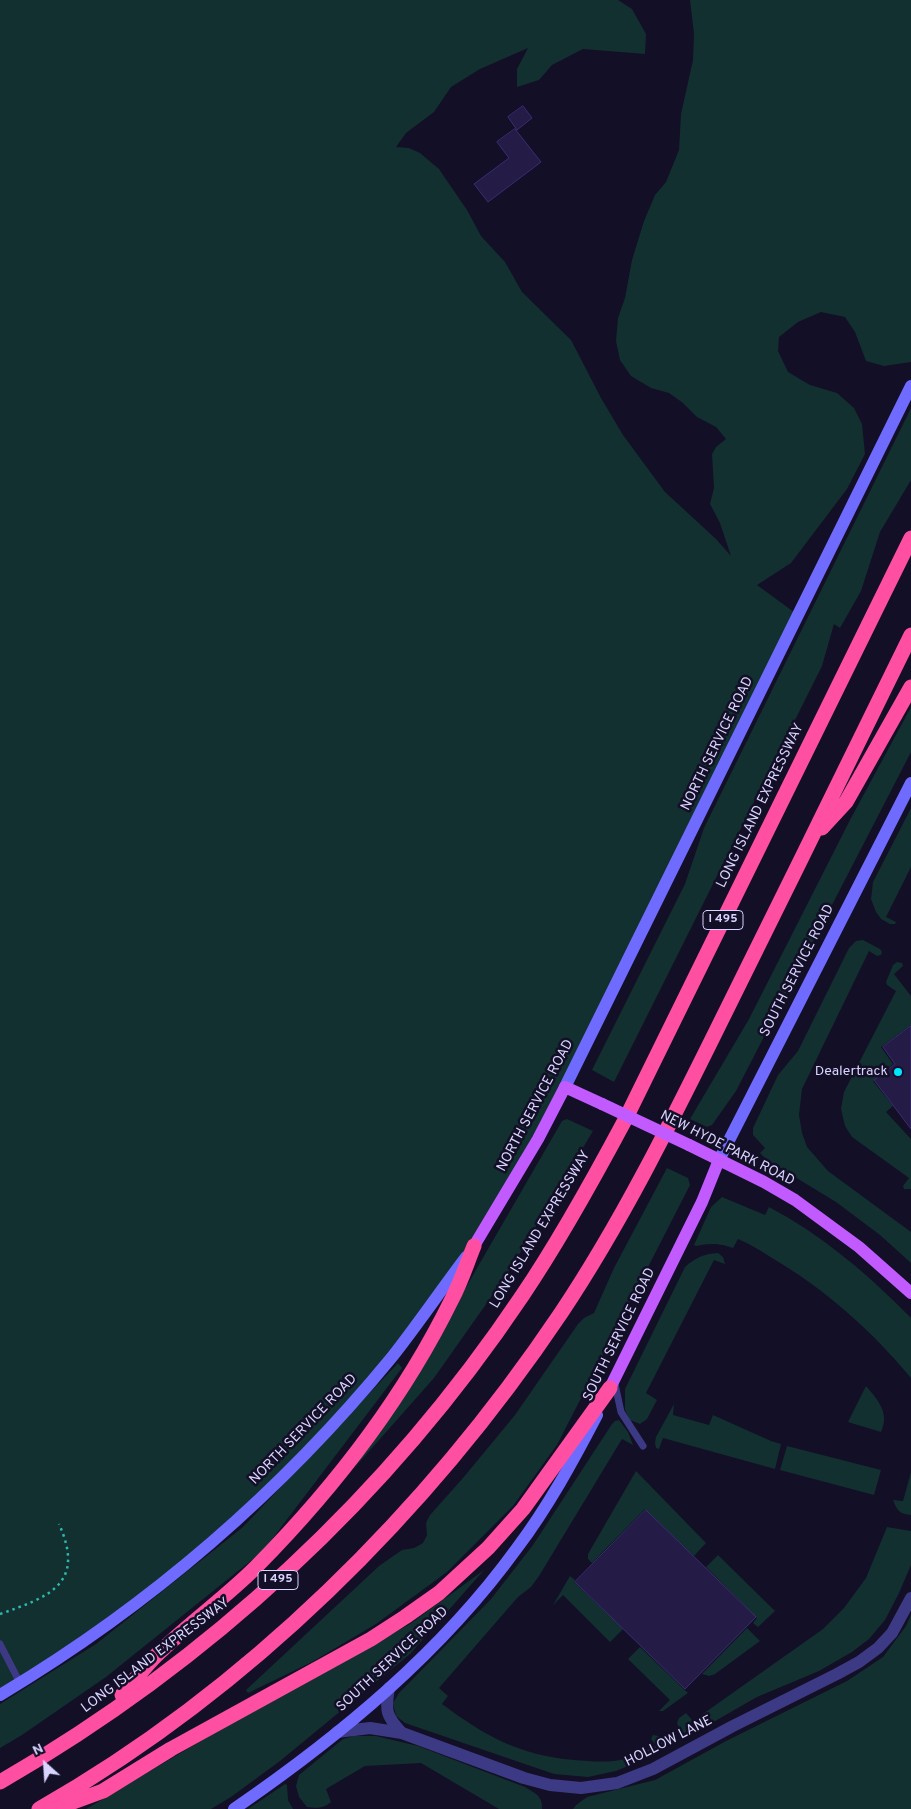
<!DOCTYPE html>
<style>
body{margin:0}
#map{position:relative;width:911px;height:1809px;overflow:hidden;background:#130f26;font-family:Overpass,sans-serif}
canvas{display:block}
.north{position:absolute;left:20px;top:1739px;width:50px;height:50px;-webkit-text-stroke:4px #130f26;paint-order:stroke;rotate:334deg;font-size:14px;font-weight:700;line-height:20px;text-align:center;color:#d9d4ff}
.north::after{content:'';display:block;margin:auto;width:18px;height:22px;background:#d9d4ff;clip-path:polygon(50% 0,100% 100%,50% 72%,0 100%)}
</style>
<div id="map">
<canvas width="911" height="1809"></canvas>
<div class="north">N</div>
</div>
<script>
const c = document.querySelector('canvas').getContext('2d');
c.lineJoin = 'round';
function fill(path, color) { c.fillStyle = color; c.fill(path, 'evenodd'); }
function strokePath(path, color, width, dash) { c.strokeStyle = color; c.lineWidth = width; c.lineCap = dash ? 'butt' : 'round'; c.setLineDash(dash || []); c.stroke(path); }
function drawText(font, color, halo, rows, align = 'center') {
  c.font = font + ' Overpass,sans-serif'; c.lineWidth = 5; c.setLineDash([]); c.textBaseline = 'middle'; c.strokeStyle = halo; c.fillStyle = color; for (const [text, x, y, turn = 0] of rows) {
    c.save(); c.translate(x, y); c.rotate((+turn || 0) * Math.PI / 180); c.textAlign = isNaN(turn) ? turn : align; if (halo) c.strokeText(text, 0, 0); c.fillText(text, 0, 0); c.restore();
  }
}
const green = new Path2D(`
 M0 0H618L632 9 646 34 645 54 583 49 552 65 539 80 517 87V69L528 48 480 69 451 87 434 112 406 133 396 147 409 148 420 153 439 169 467 210 481 236 505 262 522 292 571 340 601 398 623 435 665 492 716 539 731 556 720 523 710 504 714 488 712 454 716 447 726 439 716 427 697 417 683 403 669 393 651 388 631 376 620 360 616 341 618 318 625 298 632 260 644 221 655 195 666 182 679 150 681 114 693 60 694 34 690 0H911V362L884 366 866 361 855 332 845 317 821 312 798 322 779 337 778 351 788 372 810 385 837 393 854 408 862 424 865 454 847 489 791 563 757 585 798 615 512 1184 392 1356 218 1537 0 1695Z
 M911 408V480L880 532 861 591 840 628 834 624 822 666 614 1082 592 1070 685 884 704 828Z
 M911 707V752L736 1091 712 1125 707 1127 690 1119 749 1019 850 820Z
 M911 808V867L886 917 896 922 895 924H890L881 919 876 912 871 899 873 882Z
 M863 940 880 949 882 952 881 955 877 956 869 951 802 1089 799 1115 802 1133 807 1147 828 1171 911 1232V1263L880 1235 836 1202 767 1160 760 1153 765 1148 753 1135V1128L778 1075 798 1051 849 948 856 941Z
 M897 962 902 963 903 966 894 974 911 996V1025L881 1047 893 1064 873 1081 893 1106 886 1112 911 1139V1189H904L903 1186 909 1178 852 1137 845 1126 841 1109 844 1092 896 991 887 985 886 982 893 965Z
 M567 1119 593 1131 508 1273 434 1378 356 1466 354 1463 447 1320 562 1121Z
 M667 1168 688 1178 690 1185 557 1445 513 1506 447 1572 376 1624 312 1662 248 1693 246 1690 379 1566 402 1550 414 1548 423 1543 427 1535 426 1523 430 1515 463 1478 515 1415 578 1324 584 1318 594 1313 614 1268Z
 M722 1197 765 1215 769 1207C822 1235 869 1275 911 1318V1378C872 1331 825 1289 772 1258 761 1251 750 1244 738 1239L733 1248C720 1243 709 1243 696 1246L694 1245 711 1207Z
 M718 1253 723 1257 725 1264 714 1260 646 1393 657 1400 647 1419 640 1424 630 1420 625 1410V1389L685 1267C695 1258 703 1254 718 1253Z
 M398 1363 402 1368 263 1551 106 1677 22 1735 0 1748V1704L96 1644 243 1527Z
 M866 1386C878 1400 890 1413 881 1432L848 1422Z
 M674 1404 673 1415 709 1425 713 1415 771 1441 781 1444 775 1469 663 1438 659 1449 656 1448 655 1443 656 1437Z
 M619 1420 628 1432 633 1445 622 1439 539 1576 531 1587 518 1597 439 1688 448 1696 442 1704C485 1736 519 1755 574 1760 589 1761 605 1763 620 1760 632 1758 644 1751 656 1746L651 1739 653 1735 659 1736 663 1742 664 1748 654 1755 616 1771 588 1777 554 1774 405 1723 396 1716 393 1703 399 1693 491 1599 533 1545 612 1424 615 1421Z
 M787 1446 881 1470 874 1495 780 1470Z
 M636 1471 706 1543 694 1556 645 1509 592 1563 588 1559V1554Z
 M911 1472V1515C900 1514 897 1511 893 1500L903 1501Z
 M887 1527 911 1531V1565L899 1593 885 1620 869 1639 852 1652 819 1671 757 1697 696 1732 687 1736 681 1733 677 1723 679 1718 686 1713 693 1721 823 1629 844 1608 866 1578Z
 M718 1555 775 1611 758 1627 753 1623 757 1618 706 1567Z
 M484 1570 410 1654 280 1761 231 1797 211 1809H86L282 1693 410 1624Z
 M570 1576 575 1580 574 1582 623 1629 610 1642 563 1595 553 1605Z
 M911 1615V1809H573L576 1805 587 1797 655 1780 726 1741 847 1681 883 1657 906 1626Z
 M747 1628 760 1641 715 1674 709 1676 702 1674Z
 M640 1647 688 1693 663 1711H659L670 1700 628 1659Z
 M354 1736H376L418 1746 525 1787C535 1793 543 1796 542 1809H499L421 1763 365 1766 326 1789 331 1802C323 1809 317 1808 307 1807L299 1797 296 1786 299 1775 343 1739Z
 M285 1784 287 1785 288 1800 293 1809H248Z`);
const building = new Path2D(`
 M523 106 532 118 517 130 508 117Z
 M515 129 541 162 488 202 474 184 509 158 497 142Z
 M911 1026V1129L874 1080 895 1064 883 1047Z
 M646 1510 756 1617 685 1689 575 1582Z`);
const path = new Path2D(`
 M0 1614C49 1597 86 1584 59 1524`);
const service = new Path2D(`
 M615 1384 621 1412 643 1446
 M0 1644 20 1683`);
const tertiary = new Path2D(`
 M389 1688C385 1711 386 1716 402 1733
 M337 1732 370 1728 402 1733 524 1778 550 1785 581 1788 617 1783 653 1769 733 1726 837 1674 859 1662 878 1648 892 1633 911 1598`);
const secondary = new Path2D(`
 M565 1087 911 386
 M719 1160 911 783
 M0 1695C149 1606 282 1491 392 1357 418 1324 441 1290 466 1257
 M234 1809C340 1736 441 1653 517 1548 548 1507 573 1461 597 1415`);
const primary = new Path2D(`
 M689 1145 764 1182 795 1200 859 1247 911 1293
 M474 1246 538 1139 565 1087 602 1104
 M610 1388 702 1202 719 1160`);
const motorway = new Path2D(`
 M822 828 846 802 911 687
 M122 1695C135 1680 147 1663 162 1650 192 1621 226 1597 256 1567 334 1488 403 1399 452 1299 461 1282 467 1263 474 1246
 M0 1782C208 1662 388 1496 522 1296 560 1240 593 1180 625 1120L911 538
 M39 1809C247 1691 428 1511 561 1313 625 1217 675 1114 726 1011 788 886 850 760 911 635
 M54 1809 103 1791 171 1749 371 1639 405 1617 439 1593 488 1548 523 1509 610 1388`);
const primaryBridge = new Path2D(`
 M602 1104 689 1145`);
const markers = [
 [898,1072,5,"#00e5ff"]
];
const shields = [
 [723,920,40],
 [278,1580,40]
];
const shieldNames = [
 ["I 495",723,920],
 ["I 495",278,1580]
];
const streetNames = [
 ["NORTH SERVICE ROAD",718,744,-64],
 ["LONG ISLAND EXPRESSWAY",761,806,-64],
 ["SOUTH SERVICE ROAD",798,971,-63],
 ["NORTH SERVICE ROAD",536,1106,-62],
 ["NEW HYDE PARK ROAD",727,1149,27],
 ["LONG ISLAND EXPRESSWAY",541,1230,-59],
 ["SOUTH SERVICE ROAD",620,1335,-64],
 ["NORTH SERVICE ROAD",304,1430,-46],
 ["LONG ISLAND EXPRESSWAY",156,1656,-37],
 ["SOUTH SERVICE ROAD",393,1660,-43],
 ["HOLLOW LANE",669,1742,-27]
];
const poiNames = [
 ["Dealertrack",888,1072]
];
fill(green, '#12302f');
fill(building, '#241b47');
strokePath(building, '#3b2d73', 1);
strokePath(path, '#2fb8b0', 2.5, [2.5, 4]);
strokePath(service, '#3d3a85', 7);
strokePath(tertiary, '#3d3a85', 12);
strokePath(secondary, '#6f6bff', 12);
strokePath(primary, '#c25bff', 12);
strokePath(motorway, '#ff4fa3', 15);
strokePath(primaryBridge, '#c25bff', 12);
for (const [x, y, r, color] of markers) { const dot = new Path2D(); dot.arc(x, y, r, 0, 2 * Math.PI); c.fillStyle = color; c.fill(dot); strokePath(dot, '#130f26', 2); }
for (const [x, y, w] of shields) { const box = new Path2D(); box.roundRect(x - w / 2, y - 9.5, w, 19, 4); c.fillStyle = '#130f26'; c.fill(box); strokePath(box, '#d9d4ff', 1); }
drawText('bold 12px', '#d9d4ff', null, shieldNames);
drawText('14px', '#d9d4ff', '#130f26', streetNames);
drawText('14px', '#d9d4ff', '#130f26', poiNames, 'right');
</script>
